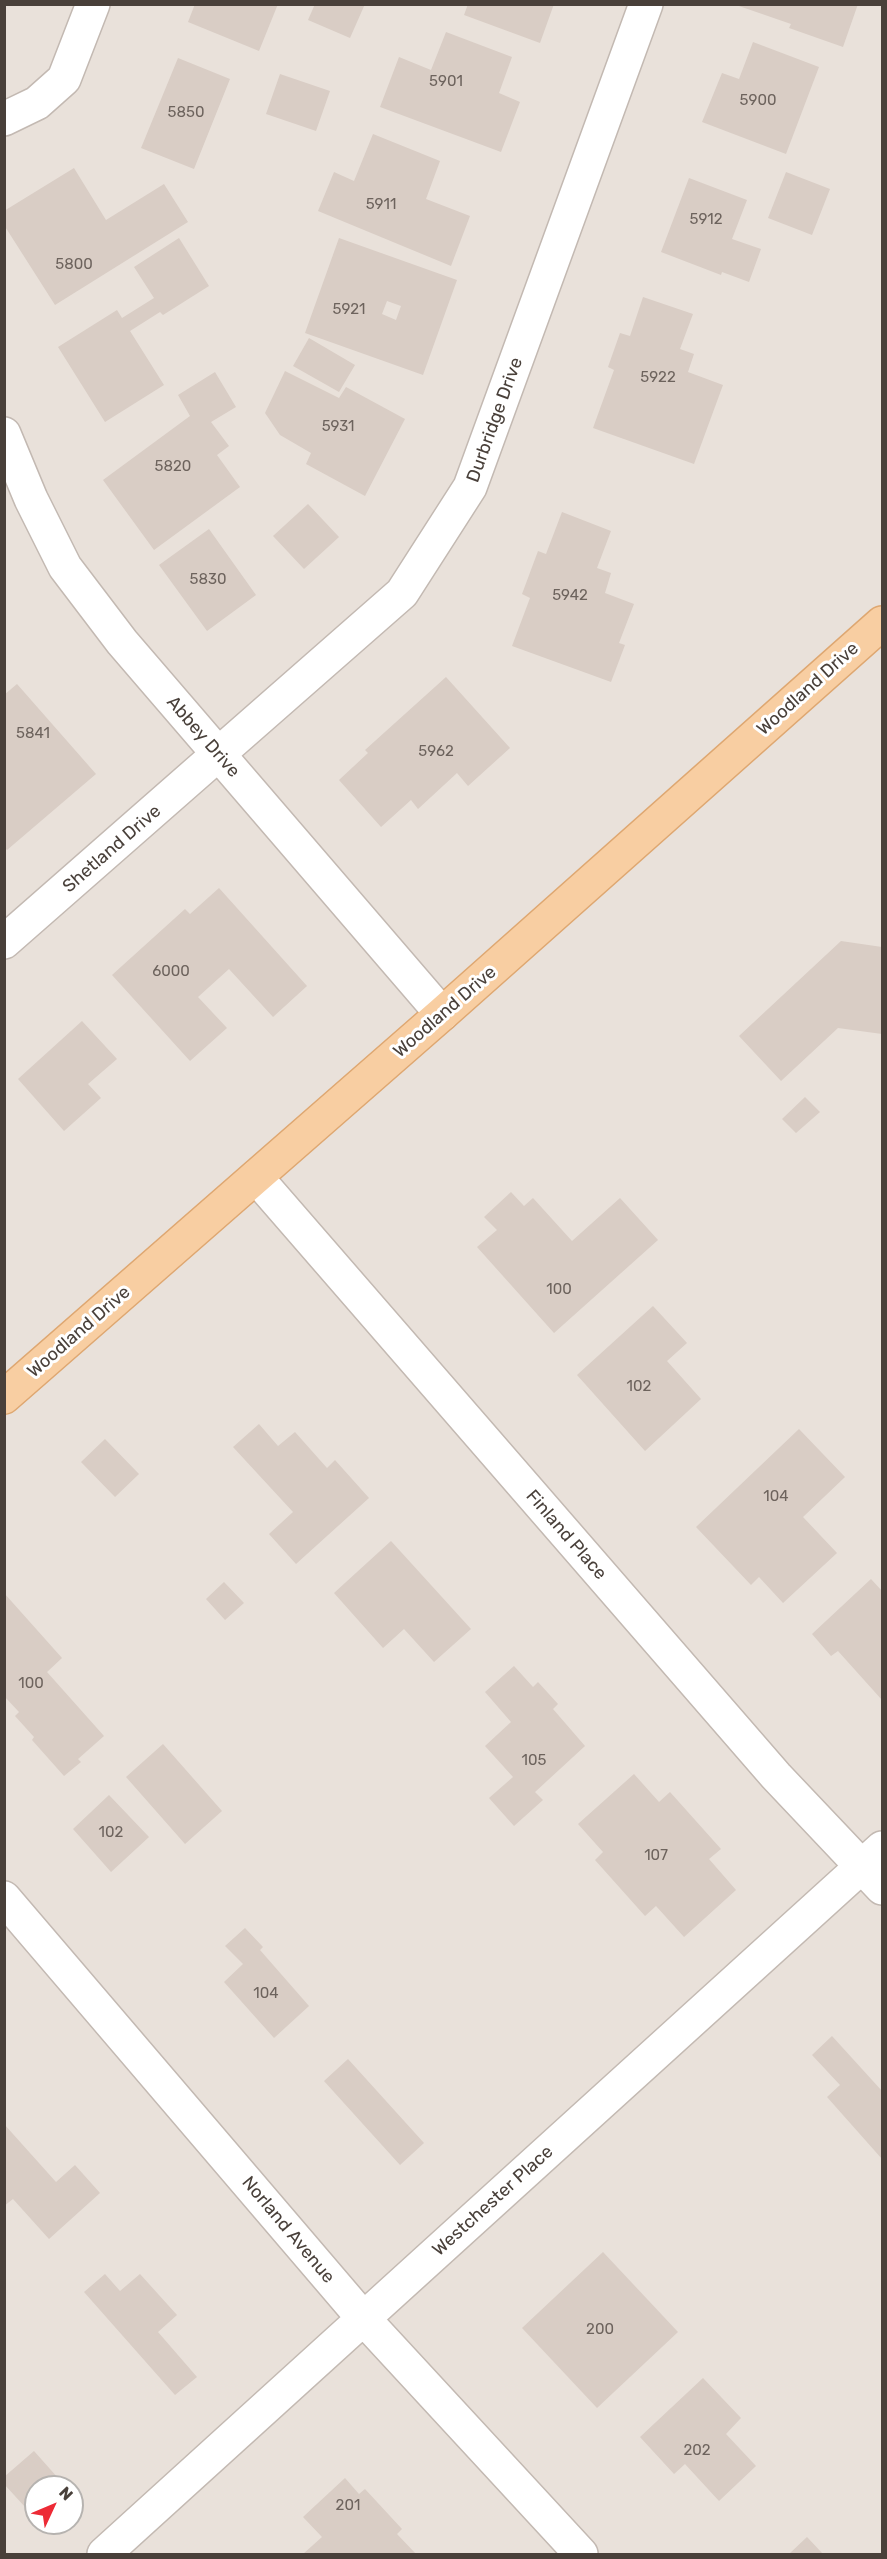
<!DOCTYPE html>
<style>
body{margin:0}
#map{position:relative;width:887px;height:2559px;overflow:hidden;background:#f5f0ec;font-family:Rubik,sans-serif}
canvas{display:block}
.frame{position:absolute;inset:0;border:6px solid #49403a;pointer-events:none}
.north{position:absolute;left:24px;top:2475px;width:60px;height:60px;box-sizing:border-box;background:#fff;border:2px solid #b6b3b0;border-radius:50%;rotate:46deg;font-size:16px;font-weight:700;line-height:24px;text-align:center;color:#49403a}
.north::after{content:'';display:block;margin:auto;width:21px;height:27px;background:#ed2b36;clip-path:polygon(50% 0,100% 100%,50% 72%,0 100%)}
</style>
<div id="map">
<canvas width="887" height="2559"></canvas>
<div class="frame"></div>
<div class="north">N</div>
</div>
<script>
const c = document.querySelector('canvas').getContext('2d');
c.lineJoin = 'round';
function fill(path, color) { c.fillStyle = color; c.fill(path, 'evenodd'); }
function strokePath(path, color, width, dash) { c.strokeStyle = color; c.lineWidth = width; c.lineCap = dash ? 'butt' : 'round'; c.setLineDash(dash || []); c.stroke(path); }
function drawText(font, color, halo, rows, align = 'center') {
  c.font = font + ' Rubik,sans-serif'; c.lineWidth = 6; c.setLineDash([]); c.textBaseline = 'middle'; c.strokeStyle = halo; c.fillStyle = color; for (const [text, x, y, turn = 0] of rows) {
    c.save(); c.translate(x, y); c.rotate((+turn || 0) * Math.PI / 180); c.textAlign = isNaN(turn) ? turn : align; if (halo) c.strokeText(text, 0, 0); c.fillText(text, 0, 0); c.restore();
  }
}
const residential = new Path2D(`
 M5 5H882V2554H5ZM36 2487H72V2523H36Z`);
const building = new Path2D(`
 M195 4H278L259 51 188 22Z
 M315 4H365L350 38 308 20Z
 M468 4H554L540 43 464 15Z
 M858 4 843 47 789 28 791 24 736 5Z
 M446 32 512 57 499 93 520 102 501 152 380 107 399 57 431 70Z
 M753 42 819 67 786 154 702 122 722 73 739 79Z
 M178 58 230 79 194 169 141 148Z
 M280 74 330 91 316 131 266 114Z
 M373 134 440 161 426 199 470 216 451 266 318 211 334 172 354 181Z
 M74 168 106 220 164 184 188 222 55 305 4 225V211Z
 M786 172 830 189 812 235 768 218Z
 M689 178 747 200 732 239 761 249 749 282 722 272 721 275 661 252Z
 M179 238 209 286 163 315 160 312 130 331 164 385 105 422 58 347 117 310 122 318 154 298 134 267Z
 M339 238 457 280 423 375 305 333ZM387 301 401 306 396 320 382 314Z
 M643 297 693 314 680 349 694 354 688 372 723 385 694 464 593 428 614 370 608 367 620 333 630 336Z
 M309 338 355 365 339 392 293 366Z
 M285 371 339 398 346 387 405 419 365 496 306 464 311 453 280 435 265 413Z
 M215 372 236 407 211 422 229 446 217 455 240 487 154 550 103 480 190 416 178 395Z
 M308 504 339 537 304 569 273 536Z
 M562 512 611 531 597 568 611 573 605 593 634 604 619 643 625 645 611 682 512 646 530 598 522 594 538 551 546 554Z
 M209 529 256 595 207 631 159 565Z
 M446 677 510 748 468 786 457 773 418 809 411 800 381 827 339 780 368 753 365 750Z
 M17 684 96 774 7 850 4 847V695Z
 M219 888 307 986 273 1017 229 969 198 997 227 1028 190 1061 112 975 185 909 190 914Z
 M841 941 882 947V1034L838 1028 781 1081 739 1036Z
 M82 1021 117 1059 88 1084 101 1098 64 1131 18 1079Z
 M805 1097 820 1112 796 1133 782 1119Z
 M511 1192 524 1206 533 1198 572 1241 620 1198 658 1240 554 1333 477 1247 497 1230 484 1217Z
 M653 1306 687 1343 667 1361 701 1399 645 1451 577 1375Z
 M259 1424 278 1446 295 1432 327 1468 335 1460 369 1498 296 1564 269 1534 293 1512 233 1447Z
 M799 1429 845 1477 803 1517 837 1553 783 1603 759 1577 751 1585 696 1527Z
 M105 1439 139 1474 115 1497 81 1462Z
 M391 1541 471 1629 434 1662 404 1629 383 1648 334 1593Z
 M871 1579 882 1591V1700L838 1651 831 1656 812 1634Z
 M224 1582 244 1603 225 1620 206 1599Z
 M4 1593 62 1658 47 1672 104 1736 78 1759 81 1762 64 1776 32 1740 34 1737 15 1716 19 1712 4 1696Z
 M514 1666 533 1687 538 1682 558 1704 553 1709 585 1746 535 1792 543 1800 514 1826 489 1798 513 1777 485 1746 511 1722 485 1692Z
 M163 1744 222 1811 185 1844 126 1777Z
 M634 1774 659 1802 670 1792 721 1849 709 1859 736 1890 684 1937 656 1906 645 1916 595 1860 603 1852 578 1824Z
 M109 1795 149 1837 111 1872 73 1829Z
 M245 1928 263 1947 260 1950 309 2006 274 2038 224 1982 243 1964 225 1946Z
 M832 2036 882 2091V2159L827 2097 840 2085 812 2055Z
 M348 2059 424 2143 400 2165 324 2081Z
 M4 2124 56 2182 75 2165 100 2193 49 2239 13 2199 4 2206Z
 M603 2252 678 2332 597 2408 522 2328Z
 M105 2274 120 2291 140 2274 177 2315 158 2332 197 2377 175 2395 84 2292Z
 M703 2378 741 2418 726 2434 756 2466 719 2501 685 2464 674 2474 640 2437Z
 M34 2451 66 2487H36V2519L4 2484V2477Z
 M345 2478 359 2494 365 2489 402 2529 397 2534 416 2554H303L322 2537 303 2517Z
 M807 2537 823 2554H789Z`);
const minor = new Path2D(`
 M4 119 37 103 64 79 93 4
 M4 434 31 499 65 567 122 642 442 1014
 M4 942 402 593 470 487 646 4
 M256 1177 776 1776 882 1888
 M4 1898 363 2318 581 2554
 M104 2554 882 1848`);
const major = new Path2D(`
 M4 1397 442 1014 882 623`);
const numberNames = [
 ["5901",446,82],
 ["5900",758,101],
 ["5850",186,113],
 ["5911",381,205],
 ["5912",706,220],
 ["5800",74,265],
 ["5921",349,310],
 ["5922",658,378],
 ["5931",338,427],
 ["5820",173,467],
 ["5830",208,580],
 ["5942",570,596],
 ["5841",33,734],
 ["5962",436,752],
 ["6000",171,972],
 ["100",559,1290],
 ["102",639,1387],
 ["104",776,1497],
 ["100",31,1684],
 ["105",534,1761],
 ["102",111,1833],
 ["107",656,1856],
 ["104",266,1994],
 ["200",600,2330],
 ["202",697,2451],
 ["201",348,2506]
];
const streetNames = [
 ["Durbridge Drive",495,420,-70],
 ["Woodland Drive",808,689,-42],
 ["Abbey Drive",203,737,49],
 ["Shetland Drive",112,849,-41],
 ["Woodland Drive",445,1012,-41],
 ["Woodland Drive",79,1332,-41],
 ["Finland Place",566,1535,49],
 ["Westchester Place",493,2201,-42],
 ["Norland Avenue",288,2230,50]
];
fill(residential, '#e9e1da');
fill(building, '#d9cdc5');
strokePath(minor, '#c3b9b2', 36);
strokePath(major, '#dea771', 36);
strokePath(minor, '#fff', 33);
strokePath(major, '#f8cea2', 33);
drawText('15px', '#6d635d', null, numberNames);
drawText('18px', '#49403a', '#fff', streetNames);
</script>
